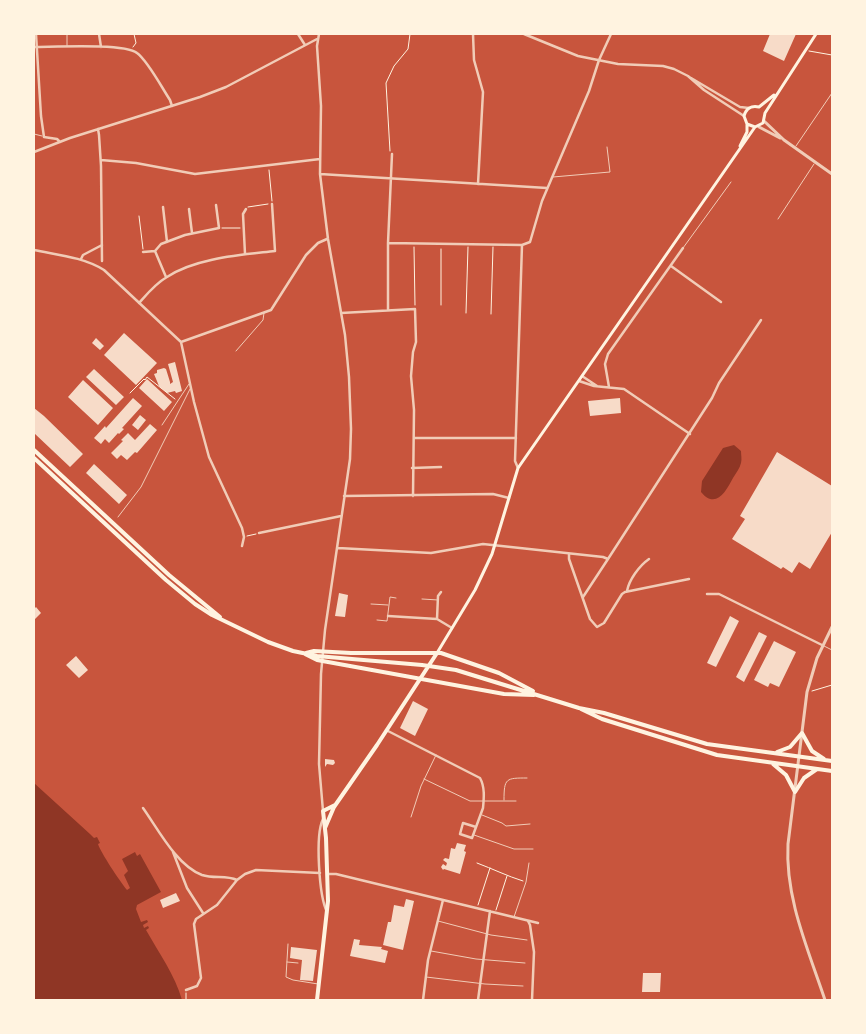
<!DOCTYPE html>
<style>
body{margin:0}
#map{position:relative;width:866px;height:1034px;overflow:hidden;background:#c8553d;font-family:"Times New Roman",serif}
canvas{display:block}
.frame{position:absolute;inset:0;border:35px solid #fff3e0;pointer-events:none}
</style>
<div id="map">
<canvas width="866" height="1034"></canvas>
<div class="frame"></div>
</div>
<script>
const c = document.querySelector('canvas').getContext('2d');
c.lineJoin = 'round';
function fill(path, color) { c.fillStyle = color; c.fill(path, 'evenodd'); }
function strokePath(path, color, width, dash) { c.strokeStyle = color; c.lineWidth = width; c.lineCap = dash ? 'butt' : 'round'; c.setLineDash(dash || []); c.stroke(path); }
const water = new Path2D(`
 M734 445 741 451C741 455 742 459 741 463 740 468 736 473 733 478 726 491 716 510 701 492L702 481 723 448Z
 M34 783 90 834 94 838 97 837 100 843 98 844C101 853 119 880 127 890L130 888 124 875 128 871 122 859 135 852 137 856 140 854 161 892 137 905 136 909 141 922 147 920 148 922 143 925 144 928 148 926 149 928 146 930C159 953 175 975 182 1000H34Z`);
const building = new Path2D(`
 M770 34H796L784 61 763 51Z
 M124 333 157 363 136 385 104 355Z
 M96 338 104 346 100 350 92 343Z
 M175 362 182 391 176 393 175 391 167 393 159 386 154 374 157 373V370L164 368 166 369 170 382V384L173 382 168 364Z
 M94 369 124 397 116 405 86 377Z
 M147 379 172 402 164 411 139 388Z
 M83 380 113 408 98 425 68 397Z
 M133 398 142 406 122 428 124 429 119 434 118 433 109 443 105 439 101 444 94 438 105 426 106 428Z
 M620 398 621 413 590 416 588 401Z
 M34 408 44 416 83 454 70 467 34 433Z
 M140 415 146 420 138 430 132 425Z
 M150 424 157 430 137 453 135 452 127 460 121 455 117 459 111 453 123 441 121 440 128 433 135 440Z
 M777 452 832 486V532L810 569 799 562 792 573 783 567 781 569 732 539 745 519 740 516Z
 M94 464 127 495 119 504 86 473Z
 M339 593 348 595 345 617 335 616Z
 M36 607 41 613 34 620V609Z
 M730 616 739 621 716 667 707 663Z
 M759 632 767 636 744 682 736 677Z
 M774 641 796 652 779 687 770 683 768 687 754 680Z
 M76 656 88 670 79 678 66 665Z
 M413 701 428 709 415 736 400 728Z
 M325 759 334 760 335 763 333 765 327 764 325 767Z
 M457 843 466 845 464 851 466 852 460 874 444 869 443 870 441 867 443 864 446 866 447 863 443 860 445 858 449 859 451 848 455 849Z
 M176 893 180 901 163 908 160 900Z
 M406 899 414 901 403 950 383 945 388 922H391L394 905 404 907Z
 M354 939 360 940 359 945 382 947 381 949 388 951 385 963 350 956Z
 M291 947 317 950 313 981 300 980 302 960 290 958Z
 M643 973H661L660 992H642Z`);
const path = new Path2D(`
 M133 47 136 43 134 34
 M809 51 832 55
 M390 151 386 83 394 66 408 49 410 34
 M269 170 272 201
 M248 207 268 204
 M139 216 143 249
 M222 228H240
 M414 247 415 305
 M441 305V249
 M466 313 468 247
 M491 314 493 247
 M130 393 144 379 145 380 147 377 175 399
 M247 536 256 534
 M812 691 832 685
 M477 863C493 869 507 876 523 881
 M478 905 490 868
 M496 910 507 876
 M186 1000V993`);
const service = new Path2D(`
 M67 34V46
 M34 134 42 136
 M796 146 832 93
 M553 177 610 172 607 147
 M778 219 814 164
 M683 248 731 182
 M236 351 263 320 264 313
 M162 425 189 384
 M118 517 141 487 190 389
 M422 599 438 600
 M371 604 388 605
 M377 620 387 621 390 597 396 598
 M824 646 832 650
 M424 779 470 801H516
 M504 800C504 778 506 778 527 778
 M482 815 502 823 506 826 530 824
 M411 817 421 786 436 755
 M474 835 514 849H533
 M514 917 526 882 529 863
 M438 921 491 935 527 940
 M288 944 286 977 293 980 318 984
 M431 951 476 959 525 963
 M287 962 298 963
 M426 977 485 984 523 986`);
const minor = new Path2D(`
 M36 34 41 116 44 137 57 139 60 142
 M99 34 101 47
 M298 34 305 45
 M319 34 317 46 321 106 320 174 328 239 345 335 349 377 351 429 350 459 325 630 321 674 319 764 323 811
 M473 34 474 60 483 92 478 184
 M524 34 578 56 618 64 663 66 674 69 688 76 704 90 744 116
 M34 47C53 47 125 43 137 53 148 61 162 88 170 100L172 106
 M691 78 740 107 749 108
 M98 129 99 135 101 166 102 261
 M34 152 70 138 200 97 226 87 317 39
 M101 160 136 163 195 174 320 159
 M320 174 547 188
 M163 207 167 242
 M189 209 192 233
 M388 243 522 245 530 242 542 201 589 91 599 60 611 34
 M34 250C58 255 83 257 104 270L181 342
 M155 251 166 277
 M143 252 155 251 161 244 185 235 219 228 216 205
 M245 254 243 214 246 209
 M81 259 83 255 102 245
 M671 266 721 302
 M139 303C147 294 156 283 167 277 195 258 241 255 275 251L272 204
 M388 310V243L392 154
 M341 313 415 309 416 342 413 352 411 376 414 410 413 496
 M181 342 194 402 209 457 242 528 244 537 242 546
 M181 342 271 310 306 255 318 243 327 239
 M582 376 597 386
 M579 381 594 386 624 389 690 434
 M609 387 605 364 608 354 683 248
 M414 438H516
 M412 468 441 467
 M518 468 515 461 522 245
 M344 496 493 494 509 498
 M259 533 341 516
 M338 548 431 553 483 544 603 557 608 559 583 597
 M569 554V559L590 619 597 627 604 623 622 594 625 592 689 579
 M608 559 712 398 719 383 761 320
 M627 591C629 580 639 566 649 559
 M707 594H719L822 645
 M388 616 437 619 452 628
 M437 619 438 596 441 592
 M386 730 480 778C485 787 484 798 483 808L472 838 460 834 463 823 476 827
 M143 808C158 829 177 866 202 875 214 879 226 875 237 880
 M323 819C315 835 319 896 327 912
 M173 852 187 888 203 913
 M328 874H336L538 923
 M528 921 530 925 534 952 532 1000
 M186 990 197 986 201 978 194 924 196 919 217 905 237 880 245 874 256 870 320 873
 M423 1000 428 960 443 900
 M478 1000 490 911`);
const tertiary = new Path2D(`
 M764 121 784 140 832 174
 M759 127 780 138
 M825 1000C808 949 785 898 788 844L807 692 817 658 832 627`);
const secondary = new Path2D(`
 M747 124 755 127 763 123 765 113 816 34
 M740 146 747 132V124L744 116C746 109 751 105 759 107L774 95
 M437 653 475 590 492 554 518 468 755 127`);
const primary = new Path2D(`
 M34 450 169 575 220 617
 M34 458 166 580 195 604 212 615 268 642 293 651 317 656 422 665 456 670 579 708 604 713 707 744 832 761
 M306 653 314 651 351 653H441L499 673 533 691
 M305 654 317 660 504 694 534 695
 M581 709 602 719 717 755 832 771
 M777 752 790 747 802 733 812 751 824 759
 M773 764 786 775 795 792
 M795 792 804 778 817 769
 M325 828 334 807 377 745 437 653
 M317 1000 328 901 326 838 323 811 335 805`);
fill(water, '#8f3625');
fill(building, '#f7dbc8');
strokePath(path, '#fff3e0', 1);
strokePath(service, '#f1ccb7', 1);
strokePath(minor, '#f1ccb7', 2.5);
strokePath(tertiary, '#f1ccb7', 3);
strokePath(secondary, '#fff3e0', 3);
strokePath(primary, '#fff3e0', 4);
</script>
